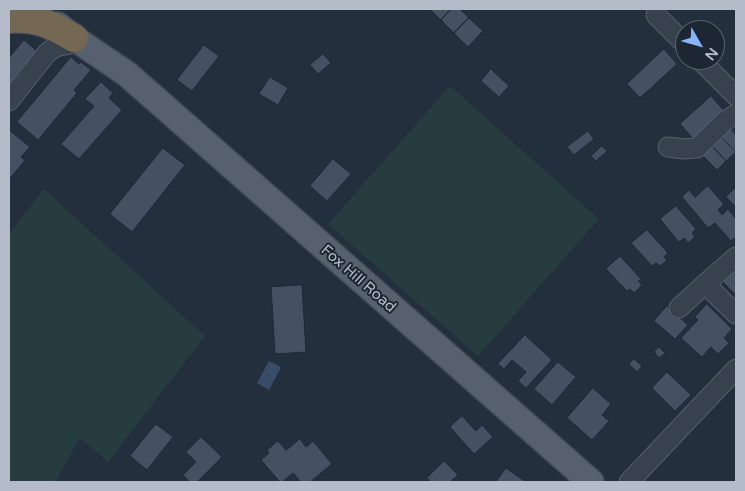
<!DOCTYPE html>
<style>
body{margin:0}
#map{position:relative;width:745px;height:491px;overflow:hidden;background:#242f3e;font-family:"Varela Round",sans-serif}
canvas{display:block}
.frame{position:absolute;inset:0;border:10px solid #b4bcc9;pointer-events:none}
.north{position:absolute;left:675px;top:20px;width:50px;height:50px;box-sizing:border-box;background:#1d2633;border:1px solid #59626f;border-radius:50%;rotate:128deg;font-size:14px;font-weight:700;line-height:20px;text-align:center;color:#b4bcc9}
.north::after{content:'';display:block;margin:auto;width:18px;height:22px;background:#8ab4f8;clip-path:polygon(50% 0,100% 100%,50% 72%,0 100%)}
</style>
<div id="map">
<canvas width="745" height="491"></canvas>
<div class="frame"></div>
<div class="north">N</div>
</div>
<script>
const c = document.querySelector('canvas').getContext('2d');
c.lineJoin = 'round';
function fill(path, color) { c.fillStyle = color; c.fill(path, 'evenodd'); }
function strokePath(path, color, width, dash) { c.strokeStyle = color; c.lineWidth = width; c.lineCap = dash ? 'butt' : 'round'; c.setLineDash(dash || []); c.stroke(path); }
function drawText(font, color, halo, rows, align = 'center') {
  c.font = font + ' "Varela Round",sans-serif'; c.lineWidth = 4; c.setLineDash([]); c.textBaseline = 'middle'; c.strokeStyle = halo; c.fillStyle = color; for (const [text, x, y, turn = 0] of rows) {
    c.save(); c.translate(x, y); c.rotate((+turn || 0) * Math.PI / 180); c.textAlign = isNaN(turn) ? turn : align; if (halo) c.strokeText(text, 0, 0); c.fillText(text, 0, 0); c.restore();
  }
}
const green = new Path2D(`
 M450 86 599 219 478 356 328 224Z
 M44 189 205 336 108 462 80 438 55 482H9V234Z`);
const water = new Path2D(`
 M269 361 281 367 269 390 257 383Z`);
const building = new Path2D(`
 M430 9H451L441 20Z
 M451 9H460L469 18 454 33 441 20Z
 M469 18 483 31 468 47 454 33Z
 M24 40 38 52 9 88V58Z
 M204 45 219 56 192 91 177 80Z
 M664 49 677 64 640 98 627 84Z
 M323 54 331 63 318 74 310 65Z
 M71 57 79 64 81 62 91 70 74 90 77 93 38 140 17 122Z
 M491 69 509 86 499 97 481 81Z
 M270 77 288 88 278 105 259 94Z
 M101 82 113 93 109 98 122 110 79 159 61 144 94 106 85 99Z
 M711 96 726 113 695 141 680 124Z
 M730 128 736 135V152L721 137Z
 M9 130 30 147 21 157 25 160 9 180Z
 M588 131 594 139 574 155 567 147Z
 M721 137 736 152 726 161 712 146Z
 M602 146 607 151 596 161 591 156Z
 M712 146 726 161 717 170 702 155Z
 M163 148 185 165 132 232 110 214Z
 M333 159 351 174 327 201 310 186Z
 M708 186 724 204 718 210 722 215 728 209 736 219V237L731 241 715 223 708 228 682 197 689 190 695 197Z
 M736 187V207L726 197Z
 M676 206 696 229 692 233 695 237 688 243 684 238 679 242 660 219Z
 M647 230 668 253 664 257 667 260 660 266 656 263 652 266 631 243Z
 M620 256 641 279 638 281 642 285 634 293 630 289 627 291 606 269Z
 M736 268V295L723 282Z
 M302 285 306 352 275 354 271 287Z
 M707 304 732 329 724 338 729 343 718 354 711 347 702 357 681 338 698 320 695 317Z
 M667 306 688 325 675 339 654 321Z
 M525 335 552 360 526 388 518 381 526 372 512 360 504 369 498 364Z
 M659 347 665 353 659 358 654 352Z
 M634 359 642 366 637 372 629 364Z
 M558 362 576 377 552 405 534 389Z
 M667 372 691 395 675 411 652 388Z
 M593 388 611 404 602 415 609 421 592 440 567 418Z
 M462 416 476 431 482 425 493 437 474 454 450 427Z
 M156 424 173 437 147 470 130 456Z
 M201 437 222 457 197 482H190L183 475 196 462 186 452Z
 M300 439 306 447 313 441 332 464 310 482H301L293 473 282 482H280L261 460 269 453 267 450 278 441 286 450Z
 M444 461 458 475 450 482H431L427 478Z
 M506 468 526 482H496Z`);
const minor = new Path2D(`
 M656 15 685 44
 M700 60 736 96
 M9 101 47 53 55 47 80 42
 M668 147 685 149 697 148 725 121 736 114
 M736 257 705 284 736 314
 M679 308 705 284
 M629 482 736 369`);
const major = new Path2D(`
 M58 25 74 38 127 74 591 482`);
const highway = new Path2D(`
 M9 19C37 17 50 24 74 38`);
const streetNames = [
 ["Fox Hill Road",358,279,41]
];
fill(green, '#263c3f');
fill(water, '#394c67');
fill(building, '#455162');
strokePath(building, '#1f2835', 1);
strokePath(minor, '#565f6c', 21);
strokePath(major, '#414a57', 28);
strokePath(highway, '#434c59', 30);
strokePath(minor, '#38414e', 19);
strokePath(major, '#56606e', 25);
strokePath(highway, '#746855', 28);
drawText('15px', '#b4bcc9', '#1d2633', streetNames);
</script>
